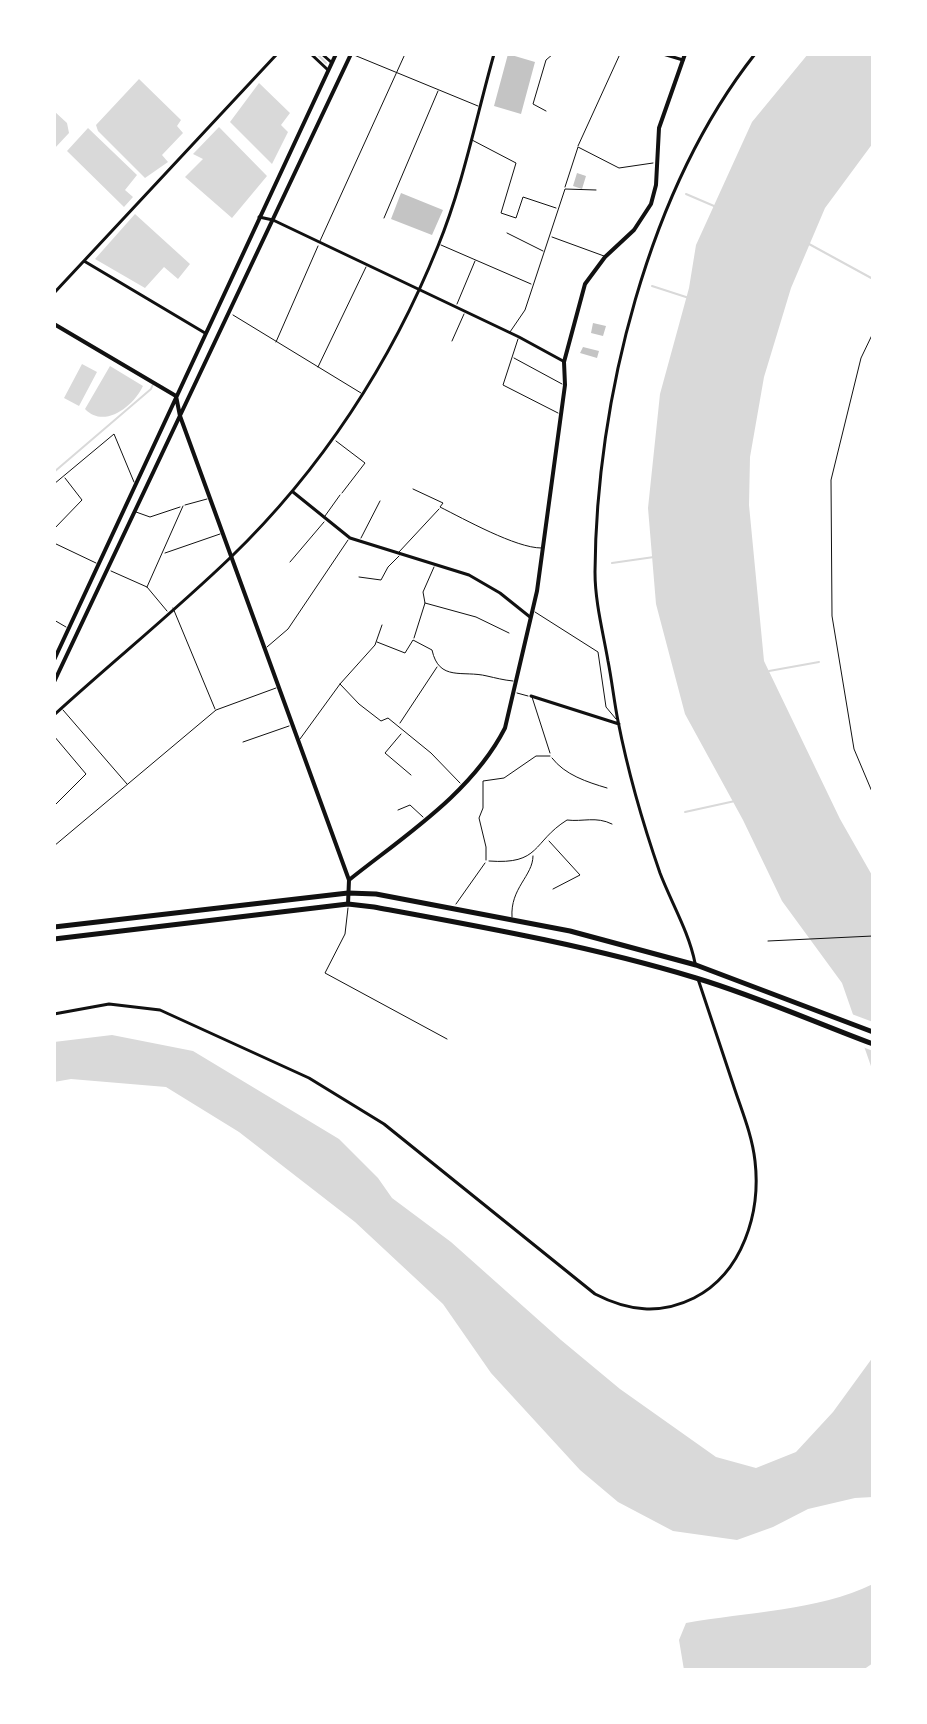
<!DOCTYPE html>
<style>
body{margin:0}
#map{position:relative;width:927px;height:1724px;overflow:hidden;background:#fff;font-family:Raleway,sans-serif}
canvas{display:block}
.frame{position:absolute;inset:0;border:56px solid #fff;pointer-events:none}
</style>
<div id="map">
<canvas width="927" height="1724"></canvas>
<div class="frame"></div>
</div>
<script>
const c = document.querySelector('canvas').getContext('2d');
c.lineJoin = 'round';
function fill(path, color) { c.fillStyle = color; c.fill(path, 'evenodd'); }
function strokePath(path, color, width, dash) { c.strokeStyle = color; c.lineWidth = width; c.lineCap = dash ? 'butt' : 'round'; c.setLineDash(dash || []); c.stroke(path); }
const water = new Path2D(`
 M808 54H873V143L825 208 791 288 764 377 750 457 749 505 764 661 840 819 873 877V1072L842 983 782 901 743 820 685 714 656 604 648 508 660 394 689 288 696 245 752 122Z
 M139 79 181 120 177 126 183 133 162 155 168 162 145 178 98 131 96 125Z
 M259 83 290 113 281 125 288 132 272 164 230 122Z
 M54 111 67 123 69 133 54 149Z
 M219 127 267 176 232 218 185 177 203 159 193 154Z
 M88 128 137 175 125 190 133 197 124 207 67 151Z
 M135 214 190 264 178 279 164 267 145 288 95 259Z
 M82 364 97 372 79 406 64 398Z
 M110 366 143 386C133 407 104 429 85 409Z
 M112 1035 193 1051 339 1139 378 1178 392 1198 451 1242 561 1340 620 1389 716 1457 756 1468 796 1452 833 1412 873 1357V1497L855 1498 808 1509 773 1527 737 1540 673 1531 618 1502 580 1470 491 1373 443 1304 355 1222 239 1132 166 1087 71 1079 54 1082V1042Z
 M873 1584V1663L863 1670H684L679 1640 686 1623C746 1612 818 1611 873 1584Z`);
const pier = new Path2D(`
 M849 1013 873 1022V1051L860 1046Z`);
const stream = new Path2D(`
 M317 54 326 63
 M686 194 714 206
 M809 244 873 279
 M652 286 689 298
 M54 472 151 389 153 384
 M612 563 654 557
 M769 671 819 662
 M685 812 735 801`);
const building = new Path2D(`
 M508 54 535 62 521 114 494 106Z
 M577 173 586 176 582 189 573 186Z
 M401 193 443 210 432 235 391 219Z
 M593 323 606 326 603 336 591 333Z
 M583 347 599 351 597 358 580 353Z`);
const path = new Path2D(`
 M873 333 861 358 831 480 832 616 854 749 873 794`);
const service = new Path2D(`
 M354 55 478 106
 M546 111 533 104 546 60 553 54
 M472 140 516 163 501 213 516 218 523 197 556 208
 M578 146 620 54
 M565 187 578 147 619 168 653 163
 M384 218 438 91
 M507 233 543 251
 M552 237 604 256
 M320 241 405 54
 M441 245 531 284
 M457 304 475 261
 M233 315 361 393
 M510 332 525 310 565 189 596 190
 M518 339 503 385 558 413
 M452 341 464 314
 M276 342 318 246
 M514 358 562 384
 M318 367 366 267
 M336 441 365 463 342 493
 M54 484 114 434 134 482
 M413 489 443 503 440 507C464 519 516 548 541 548
 M185 505 207 499
 M136 512 150 517 180 507
 M325 516 340 495
 M54 529 82 500 65 478
 M361 538 380 501
 M54 543 96 563
 M399 552 439 509
 M165 553 220 534
 M290 562 324 522
 M111 571 147 587 167 611
 M359 577 381 580 388 567 399 556
 M147 587 183 506
 M425 603 476 617 509 633
 M173 608 215 709
 M535 612 598 652 606 707 616 719
 M54 620 66 627
 M414 638 425 603 423 592 434 567
 M377 642 405 653 413 640 432 650C439 682 463 670 487 676 496 678 503 680 513 681
 M267 647 288 629 348 540
 M340 684 359 704 381 721 388 718 431 753 460 783
 M517 693 528 696
 M532 697 550 753
 M63 710 127 784
 M400 723 437 667
 M401 734 385 753 411 775
 M54 736 86 774 54 806
 M300 739 340 684 375 645 382 625
 M243 742 289 726
 M552 758C565 775 587 782 607 788
 M398 810 410 805 423 817
 M549 841 580 875 553 889
 M54 846 216 710 276 688
 M486 860V847L479 818 483 808V781L504 778 536 756H550
 M489 861C541 865 532 842 567 820 583 822 596 816 612 824
 M456 904 485 863
 M348 908 345 934 325 973 447 1039
 M512 917C510 888 533 876 533 856
 M768 941 873 936`);
const minor = new Path2D(`
 M311 54 328 70
 M322 54 331 62
 M663 54 683 60
 M259 217 273 220 519 337 563 361
 M84 261 205 333
 M54 293 277 54
 M293 492 350 538 469 575 500 593 530 617
 M531 696 619 724
 M54 715C112 662 174 612 231 557 321 470 391 363 438 246 463 185 476 118 494 54
 M695 963C689 932 671 902 660 873 643 824 628 772 618 721 614 701 612 681 608 661 603 632 595 602 595 572 596 401 648 190 755 54
 M54 1014 109 1004 160 1010 309 1078 384 1124 595 1294C628 1311 660 1315 694 1298 743 1273 761 1212 755 1161 752 1134 741 1109 733 1084 721 1049 710 1014 698 979`);
const tertiary = new Path2D(`
 M54 324 176 396 180 416 349 880
 M54 660 336 54
 M54 682 351 54
 M348 904 349 880C404 836 472 793 505 728L537 591 565 385 564 362 585 284 605 257 634 230 651 204 656 185 659 128 685 54`);
const primary = new Path2D(`
 M54 927 348 893 376 894 570 931 696 965 873 1032
 M54 939 348 904 374 907C483 927 590 946 696 978 756 996 814 1022 873 1044`);
fill(water, '#d9d9d9');
fill(pier, '#fff');
strokePath(stream, '#d9d9d9', 2);
fill(building, '#c4c4c4');
strokePath(path, '#111', 1);
strokePath(service, '#111', 1);
strokePath(minor, '#111', 3);
strokePath(tertiary, '#111', 4);
strokePath(primary, '#111', 5);
</script>
